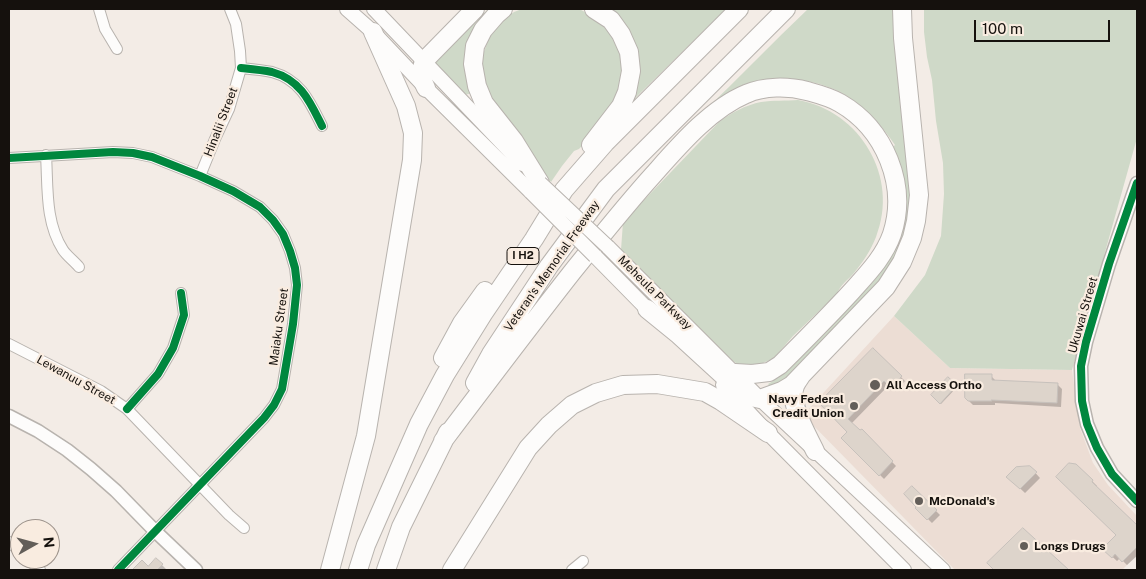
<!DOCTYPE html>
<style>
body{margin:0}
#map{position:relative;width:1146px;height:579px;overflow:hidden;background:#f3ece6;font-family:"Public Sans",sans-serif}
canvas{display:block}
.frame{position:absolute;inset:0;border:10px solid #15110d;pointer-events:none}
.north{position:absolute;left:10px;top:519px;width:50px;height:50px;box-sizing:border-box;background:#f9ece0;border:1px solid #9e948c;border-radius:50%;rotate:83deg;font-size:14px;font-weight:700;line-height:20px;text-align:center;color:#15110d}
.north::after{content:'';display:block;margin:auto;width:18px;height:22px;background:#635e59;clip-path:polygon(50% 0,100% 100%,50% 72%,0 100%)}
.scale{position:absolute;left:974px;top:20px;width:136px;height:22px;box-sizing:border-box;border:2px solid #15110d;border-top:0;padding-left:6px;font-size:15px;line-height:18px;white-space:nowrap;color:#15110d;-webkit-text-stroke:4px #f9ece0;paint-order:stroke}
</style>
<div id="map">
<canvas width="1146" height="579"></canvas>
<div class="frame"></div>
<div class="north">N</div>
<div class="scale">100 m</div>
</div>
<script>
const c = document.querySelector('canvas').getContext('2d');
c.lineJoin = 'round';
function fill(path, color) { c.fillStyle = color; c.fill(path, 'evenodd'); }
function strokePath(path, color, width, dash) { c.strokeStyle = color; c.lineWidth = width; c.lineCap = dash ? 'butt' : 'round'; c.setLineDash(dash || []); c.stroke(path); }
function drawText(font, color, halo, rows, align = 'center') {
  c.font = font + ' "Public Sans",sans-serif'; c.lineWidth = 4.5; c.setLineDash([]); c.textBaseline = 'middle'; c.strokeStyle = halo; c.fillStyle = color; for (const [text, x, y, turn = 0] of rows) {
    c.save(); c.translate(x, y); c.rotate((+turn || 0) * Math.PI / 180); c.textAlign = isNaN(turn) ? turn : align; if (halo) c.strokeText(text, 0, 0); c.fillText(text, 0, 0); c.restore();
  }
}
const commercial = new Path2D(`
 M894 316 950 368 1072 370 1080 428 1093 463 1108 485 1137 516V555L1122 570H955L803 415Z`);
const green = new Path2D(`
 M488 9H494L488 13 473 93 464 95 434 64Z
 M522 9H579L589 14 603 25 614 39 620 55 622 66 621 82 612 108 590 137 579 149 574 151 562 166 551 182 491 109 479 84 481 59 490 36 503 20 514 12Z
 M607 9H726L626 107 635 82Z
 M808 9H894L912 209 895 266 834 337 773 390 768 384 773 381 788 367 892 247V148L895 145C866 102 837 82 784 78L786 81H775L702 113C738 79 772 43 808 9Z
 M924 9H1137V138L1072 370 950 368 894 316 925 275 941 236 944 194 943 163 936 121 932 80 927 57 924 32Z
 M798 100C860 111 900 177 876 237 871 250 863 262 854 273 848 280 840 285 837 294L793 336 774 358 763 363 756 366 739 365 733 361 717 347 621 250 623 222 718 123C730 113 746 105 761 102 773 100 786 101 798 100Z`);
const shadow = new Path2D(`
 M873 350 905 381 896 391 890 384 851 424 860 432 862 431 896 466 884 479 843 438 849 432 821 403Z
 M991 376 995 380 996 382 1057 384 1062 389 1061 407 995 403V405H973L966 398Z
 M948 378 957 387 941 404 932 395Z
 M1076 465 1097 486 1095 487 1137 527V556L1127 565 1120 558 1117 561 1104 549 1118 535Z
 M1030 467 1040 478 1025 493 1008 477Z
 M912 487 940 515 932 523 917 508Z
 M1023 530 1067 570H996L989 563Z
 M156 559 166 569V570H134L148 568Z`);
const building = new Path2D(`
 M873 348 902 376 891 388 884 381 848 419 860 430 862 429 893 461 879 476 841 438 847 432 819 403Z
 M965 374H992V380L1058 383 1057 403 991 400 992 401H968L965 398Z
 M948 377 957 385 940 404 931 395Z
 M1069 463 1076 464 1093 480 1092 482 1137 525V547L1122 562 1115 554 1112 558 1102 549 1116 535 1056 477Z
 M1030 466 1037 472 1020 489 1006 477 1016 467Z
 M912 486 937 510 927 520 915 508 916 507 904 494Z
 M1023 528 1069 570H994L987 563Z
 M156 558 163 564 157 570H132L142 560 148 566Z`);
const minor = new Path2D(`
 M99 9 105 29 117 49
 M241 68C251 69 262 70 272 72 301 80 310 102 322 126
 M46 155C48 187 45 222 63 250 67 256 74 261 79 267
 M9 158 113 152 133 153 152 157 200 176 233 191 260 207 273 220 283 234 290 251 295 268 297 285 293 324 282 389 274 405 264 418 118 570
 M200 176 215 139 229 109 241 68 240 51 236 24 230 9
 M9 344 101 391 127 409 229 515 244 528
 M127 409 158 374 173 348 184 315 181 293
 M9 542 20 551
 M28 559 40 570
 M572 570 583 561`);
const tertiary = new Path2D(`
 M1137 183 1109 264 1086 342 1081 366 1082 401 1087 424 1097 448 1112 474 1137 501
 M9 416 38 431 67 450 91 469 116 491 155 531 196 570`);
const secondary = new Path2D(`
 M347 9 373 32 426 88 531 192
 M374 9 522 164
 M608 247 760 399 943 570
 M595 256 653 315
 M723 385 768 433 904 570`);
const motorway = new Path2D(`
 M503 9 496 15 483 30 475 46 473 64 477 86 484 103 514 141 540 183
 M426 88C421 78 420 72 424 61L475 9
 M591 145 621 106 627 92 631 71 629 52 621 34 611 20 594 9
 M647 309 679 335 738 389 751 397 760 399 782 391 792 385 886 287 902 262 912 238 916 221 919 195 903 38 902 9
 M443 358 462 323 485 291
 M801 376C799 379 796 383 795 386 788 403 808 436 815 451
 M475 383 491 354 549 266 606 189 786 9
 M443 441C486 384 529 327 573 271 599 239 625 206 653 175 678 147 710 109 746 94 764 86 788 86 807 91 818 94 830 97 840 103 885 129 908 185 892 234 884 257 867 274 851 292 828 317 804 341 780 365L769 372 752 374 735 373
 M330 570 366 436 412 160 413 133 406 106 373 32
 M358 570 366 545 419 424 445 375 483 314 534 239 564 190 605 143 739 9
 M386 570 401 527 448 432
 M452 570 528 448 549 425 572 405 596 393 623 385 657 384 705 392 721 401 768 433`);
const secondaryBridge = new Path2D(`
 M540 183 608 247
 M531 192 595 256`);
const cycleway = new Path2D(`
 M241 68C251 69 262 70 272 72 301 80 310 102 322 126
 M9 158 113 152 133 153 152 157 200 176 233 191 260 207 273 220 283 234 290 251 295 268 297 285 293 324 282 389 274 405 264 418 118 570
 M1137 183 1109 264 1086 342 1081 366 1082 401 1087 424 1097 448 1112 474 1137 501
 M127 409 158 374 173 348 184 315 181 293`);
const markers = [
 [875,385,6,"#635e59"],
 [854,406,5,"#635e59"],
 [919,501,5,"#635e59"],
 [1024,546,5,"#635e59"]
];
const shields = [
 [523,256,32]
];
const shieldNames = [
 ["I H2",523,256]
];
const streetNames = [
 ["Hinalii Street",221,122,-69],
 ["Veteran's Memorial Freeway",552,266,-55],
 ["Meheula Parkway",655,293,45],
 ["Ukuwai Street",1083,315,-74],
 ["Maiaku Street",279,327,-82],
 ["Lewanuu Street",76,380,29]
];
const poiNames = [
 ["All Access Ortho",886,385],
 ["Navy Federal",844,399,"right"],
 ["Credit Union",844,413,"right"],
 ["McDonald's",929,501],
 ["Longs Drugs",1034,546]
];
fill(commercial, '#ecddd4');
fill(green, '#cfd9c8');
fill(shadow, '#0003');
fill(building, '#ddd4cb');
strokePath(building, '#c7c1bc', 1);
strokePath(minor, '#b8b3ae', 12);
strokePath(tertiary, '#b8b3ae', 15);
strokePath(secondary, '#b8b3ae', 16);
strokePath(motorway, '#b8b3ae', 20);
strokePath(minor, '#fdfcfb', 10);
strokePath(tertiary, '#fdfcfb', 12);
strokePath(secondary, '#fdfcfb', 14);
strokePath(motorway, '#fdfcfb', 18);
strokePath(secondaryBridge, '#b8b3ae', 16, []);
strokePath(secondaryBridge, '#fdfcfb', 14);
strokePath(cycleway, '#00873e', 8);
for (const [x, y, r, color] of markers) { const dot = new Path2D(); dot.arc(x, y, r, 0, 2 * Math.PI); c.fillStyle = color; c.fill(dot); strokePath(dot, '#f9ece0', 2); }
for (const [x, y, w] of shields) { const box = new Path2D(); box.roundRect(x - w / 2, y - 8.5, w, 17, 4); c.fillStyle = '#f9ece0'; c.fill(box); strokePath(box, '#15110d', 1); }
drawText('bold 11px', '#15110d', null, shieldNames);
drawText('12px', '#15110d', '#f9ece0', streetNames);
drawText('bold 12px', '#15110d', '#f9ece0', poiNames, 'left');
</script>
